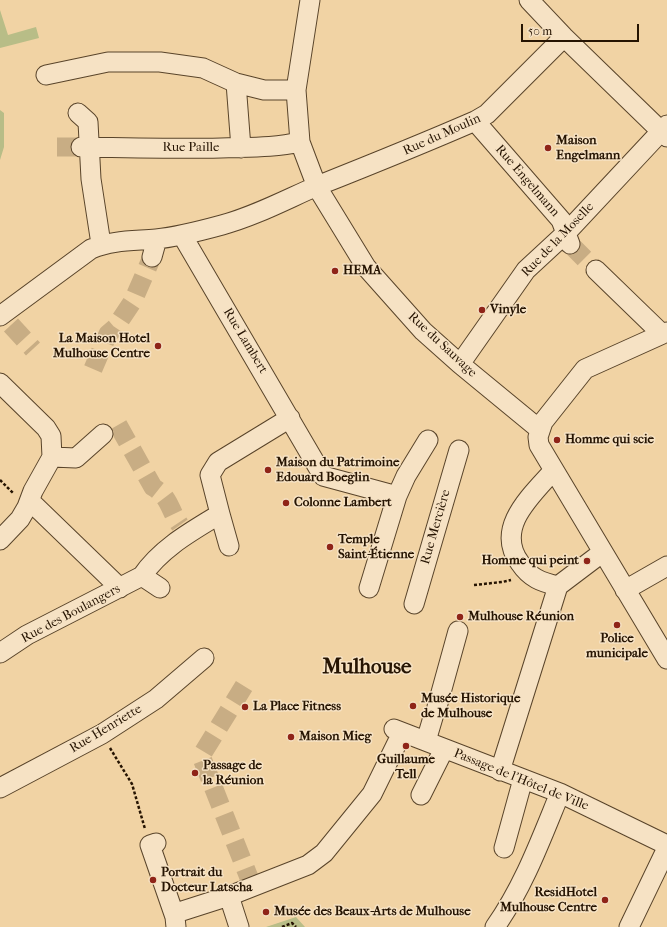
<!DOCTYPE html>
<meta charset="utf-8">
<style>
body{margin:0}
#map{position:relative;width:667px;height:927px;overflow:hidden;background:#f1d3a4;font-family:"IM FELL French Canon",serif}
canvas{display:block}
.scale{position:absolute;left:521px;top:24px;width:118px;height:18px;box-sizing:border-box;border:2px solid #261402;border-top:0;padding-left:5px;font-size:12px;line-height:14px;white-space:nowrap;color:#261402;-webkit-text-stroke:3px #f6e2c4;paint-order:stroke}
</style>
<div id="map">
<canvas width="667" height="927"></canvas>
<div class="scale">50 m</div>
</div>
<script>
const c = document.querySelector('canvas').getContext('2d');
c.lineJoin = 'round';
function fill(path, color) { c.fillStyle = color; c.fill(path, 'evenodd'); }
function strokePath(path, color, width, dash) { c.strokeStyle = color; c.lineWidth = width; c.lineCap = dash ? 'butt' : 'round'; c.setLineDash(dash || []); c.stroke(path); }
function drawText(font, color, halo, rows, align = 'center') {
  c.font = font + ' "IM FELL French Canon",serif'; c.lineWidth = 3; c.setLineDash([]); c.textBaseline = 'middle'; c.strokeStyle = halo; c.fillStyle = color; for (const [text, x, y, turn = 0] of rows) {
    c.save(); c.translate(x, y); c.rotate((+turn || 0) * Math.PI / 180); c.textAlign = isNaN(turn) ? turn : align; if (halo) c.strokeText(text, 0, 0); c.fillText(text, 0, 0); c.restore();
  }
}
const green = new Path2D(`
 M0 10 8 35 36 27 39 38 0 48Z
 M0 110 4 113V147L0 160Z
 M296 917 305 927H266Z`);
const minorTunnel = new Path2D(`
 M57 147H81
 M571 245 596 270
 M11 325 33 349
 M93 369 108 334 115 328 133 301 152 257
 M118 425 153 487C171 498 169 510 180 525
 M244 686 201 756 250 880`);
const path = new Path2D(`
 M0 480 14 494
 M474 585 502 582 511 580
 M110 748 132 784 145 829
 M282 927 292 923 296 927`);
const minor = new Path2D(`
 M310 0 296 90 300 142 317 187 366 267 423 331 460 364 539 429
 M529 0 564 37 667 137
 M46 75 108 62H160L203 68 236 83 264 90H296
 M236 83 241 148
 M78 113 88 122 91 179 101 244
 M475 121 561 220 570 244
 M81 147C128 148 174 149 221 148 248 147 274 148 300 142
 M182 235 323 476 397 496
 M152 257 157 239
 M596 270 662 334
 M0 316 91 249C112 240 133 241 156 239 178 237 200 231 222 225 255 216 285 200 317 186 370 165 422 144 475 121L487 114 564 37
 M667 332 585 369 543 422 538 437 539 445 667 659
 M460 364 526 270 566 233 667 125
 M0 383 46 428 51 436 52 457 33 491 27 507 20 519 0 540
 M52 457 76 458 103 434
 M554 470C531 496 494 528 520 563 530 578 541 582 558 586
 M30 501 120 588
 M220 514 229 546
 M142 576 160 588
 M369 588 397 496 406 476 428 440
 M625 590 667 566
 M414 604 459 450
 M0 653 27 635 142 576C161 548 192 531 220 514L210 475 218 462 290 418
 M437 707 458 631
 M394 729 560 793 667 845
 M426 741 434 714
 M500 771 558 586 603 552
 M0 788 102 734 156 699 204 658
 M421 795 444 749
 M156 843 150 845 175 917
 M504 848 523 779
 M229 896 308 865 324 853 372 794 402 733
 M176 927 175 917 179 912 229 896 239 927
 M495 927C524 886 541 839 560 793
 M629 927 667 848`);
const markers = [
 [548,148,4,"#8f2418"],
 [335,271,4,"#8f2418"],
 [482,310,4,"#8f2418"],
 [158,346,4,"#8f2418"],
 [557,440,4,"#8f2418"],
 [268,470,4,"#8f2418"],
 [286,503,4,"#8f2418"],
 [330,547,4,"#8f2418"],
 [587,561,4,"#8f2418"],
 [460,617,4,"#8f2418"],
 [617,625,4,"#8f2418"],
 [413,706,4,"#8f2418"],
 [245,707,4,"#8f2418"],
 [291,737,4,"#8f2418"],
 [406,746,4,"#8f2418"],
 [195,773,4,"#8f2418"],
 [153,880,4,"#8f2418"],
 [605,900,4,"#8f2418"],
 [266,912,4,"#8f2418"]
];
const streetNames = [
 ["Rue du Moulin",442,135,-24],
 ["Rue Paille",191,148],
 ["Rue Engelmann",527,181,49],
 ["Rue de la Moselle",558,240,-46],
 ["Rue Lambert",245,341,59],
 ["Rue du Sauvage",442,345,43],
 ["Rue Mercière",436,527,-74],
 ["Rue des Boulangers",71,614,-28],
 ["Rue Henriette",106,729,-31],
 ["Passage de l'Hôtel de Ville",521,780,22]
];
const poiNames = [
 ["Maison",556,141],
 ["Engelmann",556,156],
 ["HEMA",343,271],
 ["Vinyle",490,310],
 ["La Maison Hotel",150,339,"right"],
 ["Mulhouse Centre",150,354,"right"],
 ["Homme qui scie",565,440],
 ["Maison du Patrimoine",276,463],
 ["Edouard Boeglin",276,478],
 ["Colonne Lambert",294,503],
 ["Temple",338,540],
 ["Saint-Étienne",338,555],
 ["Homme qui peint",579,561,"right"],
 ["Mulhouse Réunion",468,617],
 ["Police",617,639,"center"],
 ["municipale",617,654,"center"],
 ["Musée Historique",421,699],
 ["de Mulhouse",421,714],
 ["La Place Fitness",253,707],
 ["Maison Mieg",299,737],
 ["Guillaume",406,760,"center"],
 ["Tell",406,775,"center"],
 ["Passage de",203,766],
 ["la Réunion",203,781],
 ["Portrait du",161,873],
 ["Docteur Latscha",161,888],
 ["ResidHotel",597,893,"right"],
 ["Mulhouse Centre",597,908,"right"],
 ["Musée des Beaux-Arts de Mulhouse",274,912]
];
const townNames = [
 ["Mulhouse",367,668]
];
fill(green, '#b8bd87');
strokePath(minorTunnel, '#c8ad84', 19, [19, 10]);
strokePath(minor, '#59442a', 21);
strokePath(path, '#261402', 2.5, [3, 2]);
strokePath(minor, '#f6e2c4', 19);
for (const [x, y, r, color] of markers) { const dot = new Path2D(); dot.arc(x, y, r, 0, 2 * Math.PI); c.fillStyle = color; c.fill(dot); strokePath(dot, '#f6e2c4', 1.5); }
drawText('13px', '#261402', '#f6e2c4', streetNames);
drawText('bold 13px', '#261402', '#f6e2c4', poiNames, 'left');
drawText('bold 21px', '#261402', '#f6e2c4', townNames);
</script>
